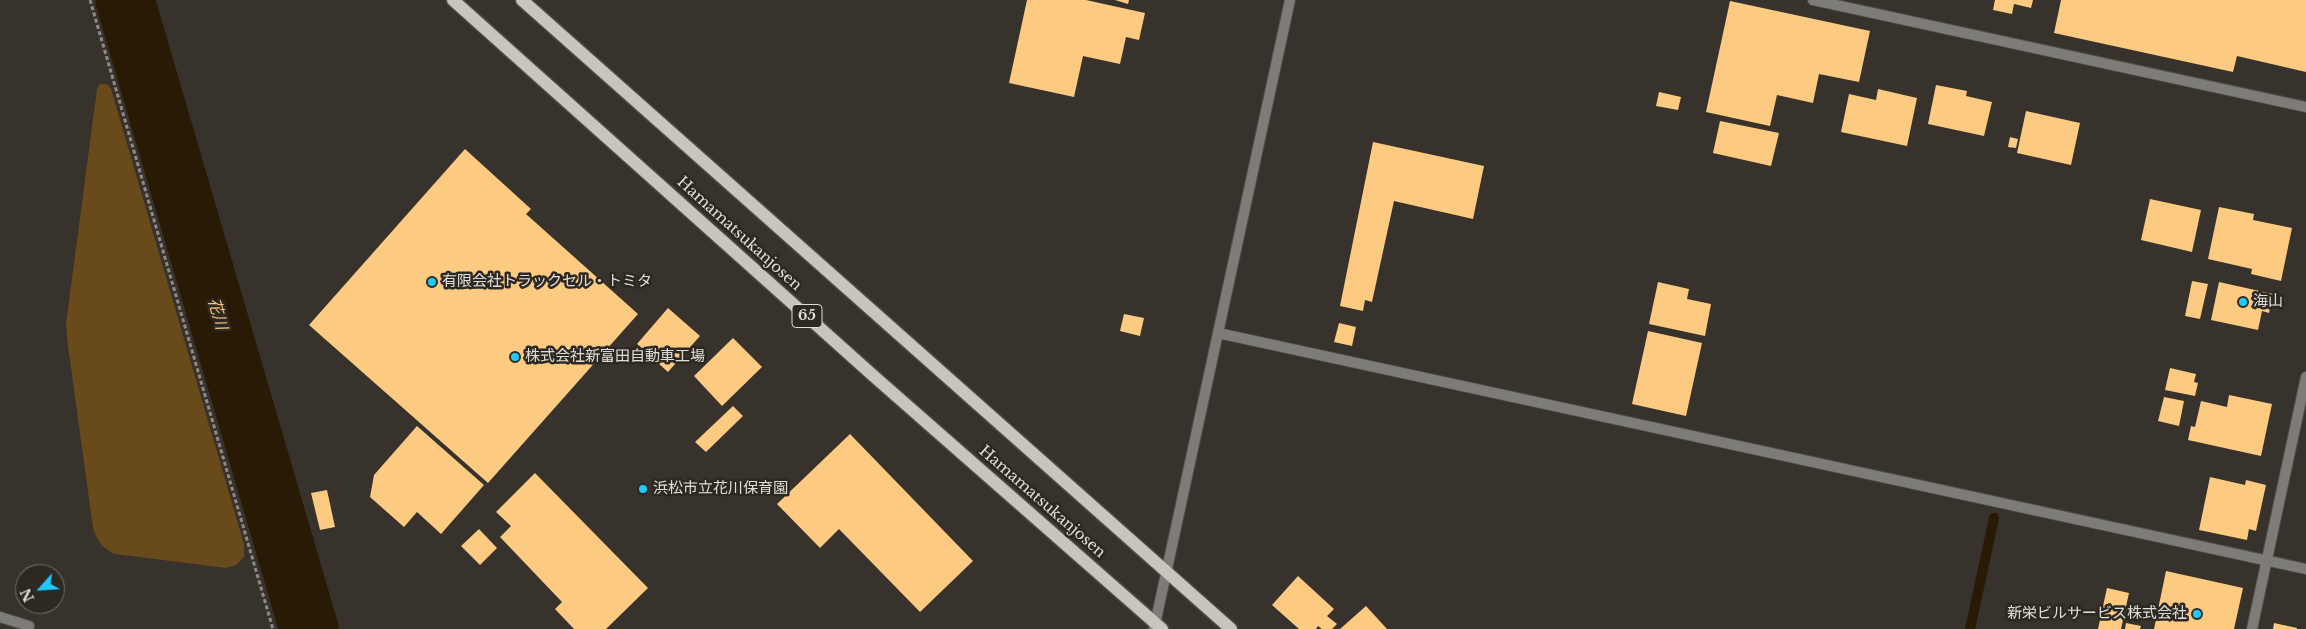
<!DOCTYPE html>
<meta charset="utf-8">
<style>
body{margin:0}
#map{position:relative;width:2306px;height:629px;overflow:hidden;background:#37322b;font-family:"Libre Baskerville",serif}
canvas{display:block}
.north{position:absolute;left:15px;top:564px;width:50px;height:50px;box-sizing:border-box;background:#2d2821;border:1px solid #75716b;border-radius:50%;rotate:244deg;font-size:14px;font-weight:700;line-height:20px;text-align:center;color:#e1ded9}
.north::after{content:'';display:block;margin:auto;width:18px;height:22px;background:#1dc9fd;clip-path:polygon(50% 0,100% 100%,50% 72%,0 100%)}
</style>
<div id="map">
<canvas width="2306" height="629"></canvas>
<div class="north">N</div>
</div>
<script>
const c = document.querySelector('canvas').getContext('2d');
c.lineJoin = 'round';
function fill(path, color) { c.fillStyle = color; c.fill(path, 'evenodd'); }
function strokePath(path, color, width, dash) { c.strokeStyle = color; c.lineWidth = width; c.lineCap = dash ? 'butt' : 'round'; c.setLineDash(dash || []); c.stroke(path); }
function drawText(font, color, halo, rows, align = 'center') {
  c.font = font + ' "Libre Baskerville","Noto Sans JP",serif'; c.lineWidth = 5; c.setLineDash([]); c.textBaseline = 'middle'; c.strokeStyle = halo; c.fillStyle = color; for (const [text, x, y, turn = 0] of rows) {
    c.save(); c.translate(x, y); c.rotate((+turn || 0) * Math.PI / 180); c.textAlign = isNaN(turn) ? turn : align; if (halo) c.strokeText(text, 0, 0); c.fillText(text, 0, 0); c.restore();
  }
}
const green = new Path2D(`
 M100 84H107L111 89 244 544V557L236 565 226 568 115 554C102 548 97 541 93 528L68 346 66 324 97 89Z`);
const stream = new Path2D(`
 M1970 629 1994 518`);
const river = new Path2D(`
 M125 0 309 629`);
const building = new Path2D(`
 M1027 0H1086L1145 13 1139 40 1126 37 1120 64 1083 56 1074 97 1009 83Z
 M1115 0H1129L1128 4Z
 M1995 0H2033L2031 8 2014 4 2012 14 1993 10Z
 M2061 0H2306V72L2237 56 2233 72 2054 33Z
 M1730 1 1870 31 1859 82 1819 74 1813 103 1777 95 1770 126 1706 112Z
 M1936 85 1967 91 1966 96 1992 102 1984 136 1928 124Z
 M1878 89 1917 98 1907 146 1841 132 1849 94 1876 100Z
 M1659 92 1681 97 1678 110 1656 106Z
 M2026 111 2080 123 2071 165 2017 153Z
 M1720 121 1779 133 1771 166 1713 153Z
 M2010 137 2018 139 2016 148 2008 147Z
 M1373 142 1484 166 1473 219 1394 201 1372 302 1365 300 1363 311 1340 306Z
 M465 149 531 209 526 214 638 314 488 483 309 325Z
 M2150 199 2201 210 2192 252 2141 240Z
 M2219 207 2254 214 2253 220 2292 228 2281 281 2251 274 2252 269 2208 259Z
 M2192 281 2208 284 2200 319 2185 316Z
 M1658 282 1689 289 1687 299 1711 304 1705 336 1649 324Z
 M2219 282 2273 294 2269 313 2262 311 2258 330 2211 320Z
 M668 308 700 336 668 372 637 344Z
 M1124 314 1144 318 1140 336 1120 331Z
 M1339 323 1356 327 1352 346 1334 342Z
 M1648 331 1702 343 1686 416 1632 404Z
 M733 338 762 367 722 406 694 376Z
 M2170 368 2196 374 2194 382 2198 383 2195 396 2165 390Z
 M2229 395 2272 404 2261 456 2188 440 2191 426 2195 427 2201 401 2227 407Z
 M2164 397 2184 401 2179 426 2158 421Z
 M733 406 743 416 706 452 695 442Z
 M417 426 484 485 441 534 417 512 404 527 370 497 374 475Z
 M850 434 973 561 920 612 839 529 820 548 777 504Z
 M535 473 648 588 606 629H574L555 609 562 602 500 537 511 526 496 512Z
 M2210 477 2245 485 2246 480 2266 485 2256 531 2249 529 2247 540 2199 530Z
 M327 490 335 527 320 530 311 493Z
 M479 529 497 548 480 565 461 546Z
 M2166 571 2243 588 2234 629H2154Z
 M1298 576 1334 609 1327 616 1337 624 1332 629H1322L1318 626 1316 629H1299L1272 605Z
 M2107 588 2129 593 2121 629H2098Z
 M1366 606 1387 629H1340Z
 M2126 623 2141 626 2140 629H2125Z
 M2274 623 2297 628V629H2273Z`);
const path = new Path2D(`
 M90 0 273 629`);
const minor = new Path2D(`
 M1813 0 2306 107
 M1218 333 2306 569
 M0 617 29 626
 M1154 629 1290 0
 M2252 629 2306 377`);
const primary = new Path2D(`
 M453 0 877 379 1162 629
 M522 0 1231 629`);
const markers = [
 [432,282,5,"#1dc9fd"],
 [2243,302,5,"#1dc9fd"],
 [515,357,5,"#1dc9fd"],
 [643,489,5,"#1dc9fd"],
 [2197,614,5,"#1dc9fd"]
];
const shields = [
 [807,316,30]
];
const shieldNames = [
 ["65",807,316]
];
const streetNames = [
 ["Hamamatsukanjosen",739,234,42],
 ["Hamamatsukanjosen",1042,502,41]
];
const poiNames = [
 ["有限会社トラックセル・トミタ",442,282],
 ["海山",2253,302],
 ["株式会社新富田自動車工場",525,357],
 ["浜松市立花川保育園",653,489],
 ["新栄ビルサービス株式会社",2187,614,"right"]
];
const waterNames = [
 ["花川",217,314,74]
];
fill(green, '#694a1a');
strokePath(stream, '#281a04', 10);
strokePath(river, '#281a04', 59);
fill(building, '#fdca82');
strokePath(minor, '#524e47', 12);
strokePath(primary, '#524e47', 15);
strokePath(path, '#8e8a84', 3, [4, 2.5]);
strokePath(minor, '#7e7c78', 10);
strokePath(primary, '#c9c4bc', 12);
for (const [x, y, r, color] of markers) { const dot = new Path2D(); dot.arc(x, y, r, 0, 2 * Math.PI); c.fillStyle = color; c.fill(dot); strokePath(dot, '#2d2821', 2); }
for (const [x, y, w] of shields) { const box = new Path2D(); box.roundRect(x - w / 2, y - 11.5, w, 23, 4); c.fillStyle = '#2d2821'; c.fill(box); strokePath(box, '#e1ded9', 1); }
drawText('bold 14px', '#e1ded9', null, shieldNames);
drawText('15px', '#e1ded9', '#2d2821', streetNames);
drawText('15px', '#e1ded9', '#2d2821', poiNames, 'left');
drawText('italic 16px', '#f8c47a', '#2d2821', waterNames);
</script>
